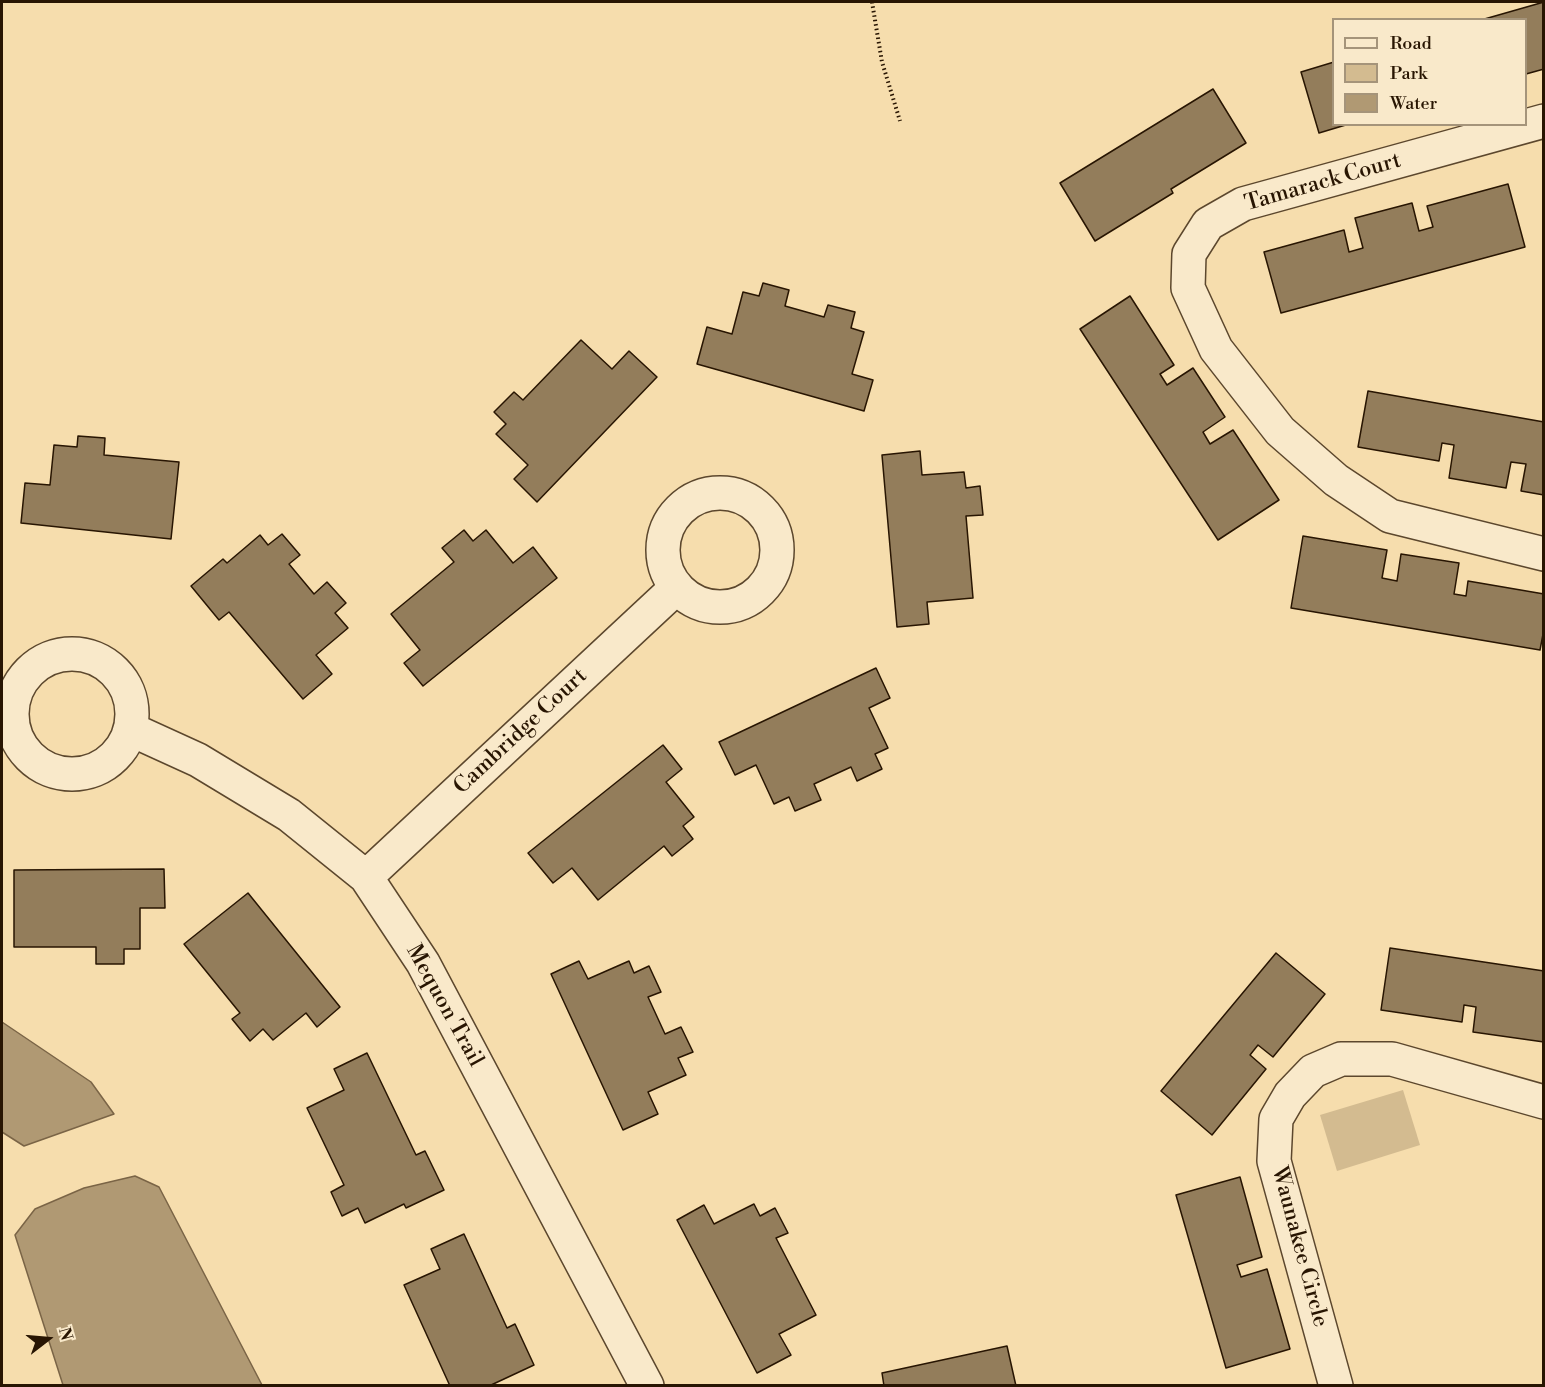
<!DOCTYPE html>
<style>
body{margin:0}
#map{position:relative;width:1545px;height:1387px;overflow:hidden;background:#f6ddad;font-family:"Libre Bodoni",serif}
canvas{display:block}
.frame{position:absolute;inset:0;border:3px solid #281502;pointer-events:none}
.legend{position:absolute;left:1332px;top:18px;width:195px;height:108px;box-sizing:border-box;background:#f9e9ca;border:2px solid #a5947a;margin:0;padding:8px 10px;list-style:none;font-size:18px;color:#281502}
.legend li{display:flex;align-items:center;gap:12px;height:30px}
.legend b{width:30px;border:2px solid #a5947a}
.north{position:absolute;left:18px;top:1309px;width:60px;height:60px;-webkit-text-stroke:4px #f9e9ca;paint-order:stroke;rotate:74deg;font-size:16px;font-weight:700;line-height:24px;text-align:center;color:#281502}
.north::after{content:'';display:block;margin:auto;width:21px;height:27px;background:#281502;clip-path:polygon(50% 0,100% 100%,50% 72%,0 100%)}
</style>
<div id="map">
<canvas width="1545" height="1387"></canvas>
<div class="frame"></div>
<ul class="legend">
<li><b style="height:8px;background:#f9e9ca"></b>Road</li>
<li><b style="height:16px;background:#d3bb90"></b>Park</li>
<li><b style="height:16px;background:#b09973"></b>Water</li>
</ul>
<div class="north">N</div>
</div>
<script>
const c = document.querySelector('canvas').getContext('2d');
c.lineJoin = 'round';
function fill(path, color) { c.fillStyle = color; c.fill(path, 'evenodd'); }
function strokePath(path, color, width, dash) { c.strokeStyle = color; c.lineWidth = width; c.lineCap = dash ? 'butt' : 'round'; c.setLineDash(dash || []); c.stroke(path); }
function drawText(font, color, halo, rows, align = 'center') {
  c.font = font + ' "Libre Bodoni",serif'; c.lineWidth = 5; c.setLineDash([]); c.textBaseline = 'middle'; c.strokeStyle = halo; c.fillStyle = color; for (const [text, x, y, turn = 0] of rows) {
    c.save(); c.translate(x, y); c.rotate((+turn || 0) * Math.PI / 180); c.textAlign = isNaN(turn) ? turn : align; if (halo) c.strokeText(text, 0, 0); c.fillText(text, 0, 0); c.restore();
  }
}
const green = new Path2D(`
 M1403 1090 1420 1145 1337 1171 1320 1115Z`);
const water = new Path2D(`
 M2 1022 91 1082 114 1114 24 1146 2 1132Z
 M135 1176 159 1187 262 1385H63L15 1235 35 1209 84 1188Z`);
const building = new Path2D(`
 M1544 2V69L1526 74V20H1481Z
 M1334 62V124H1349L1319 133 1301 72Z
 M1213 89 1246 143 1171 189 1173 193 1095 241 1060 183Z
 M1508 184 1525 247 1281 313 1264 252 1344 230 1349 252 1363 248 1355 218 1412 203 1419 231 1433 227 1427 206Z
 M763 283 789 290 785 306 824 317 828 305 855 312 851 328 864 332 852 374 873 380 864 411 697 364 707 327 732 334 743 292 759 296Z
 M1130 296 1174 365 1160 374 1167 385 1193 368 1225 417 1203 432 1210 444 1233 430 1279 500 1218 540 1080 329Z
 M581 340 612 369 629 351 657 377 537 502 514 479 528 465 496 434 506 424 494 412 514 392 523 400Z
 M1368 391 1544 422V495L1521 491 1526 464 1511 462 1506 488 1449 478 1454 445 1442 443 1439 461 1358 447Z
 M78 436 105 438 104 455 179 462 171 539 21 523 25 483 50 485 54 445 77 447Z
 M920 451 922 475 964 472 966 488 980 486 983 515 966 516 973 598 927 602 929 624 897 627 882 455Z
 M464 530 473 541 486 530 513 563 533 547 557 578 423 686 404 663 420 650 391 614 454 562 442 548Z
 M282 534 300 555 289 564 314 594 327 582 346 603 335 613 348 628 316 655 332 674 303 699 229 612 219 620 191 586 223 559 227 563 260 535 268 545Z
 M1303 536 1387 550 1382 578 1397 581 1401 554 1459 563 1454 594 1466 596 1468 581 1544 594V629L1540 650 1291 608Z
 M876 668 890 698 869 708 888 748 875 754 882 769 857 781 851 767 814 784 821 800 795 811 789 797 774 804 756 765 735 775 719 742Z
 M663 745 682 769 666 782 694 817 683 826 693 839 672 856 664 846 598 900 572 868 553 883 528 853Z
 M164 869 165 908H140V949H124V964H96V947H14V870Z
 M248 893 340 1007 317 1027 306 1013 273 1040 263 1029 250 1041 232 1019 240 1013 184 944Z
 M1390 948 1544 971V1042L1473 1032 1476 1007 1464 1005 1462 1022 1381 1010Z
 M1276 953 1325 994 1273 1057 1258 1045 1250 1055 1266 1069 1212 1135 1161 1091Z
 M579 961 588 979 629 961 634 973 649 966 661 992 648 997 665 1034 681 1027 693 1052 678 1058 686 1075 648 1092 658 1114 623 1130 551 974Z
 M367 1053 416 1155 425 1151 444 1190 406 1208 404 1204 365 1223 358 1208 342 1216 331 1192 344 1185 307 1108 344 1090 334 1069Z
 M1240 1177 1262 1257 1237 1265 1241 1277 1267 1269 1290 1349 1226 1368 1176 1195Z
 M754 1204 760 1216 775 1208 788 1233 776 1238 816 1315 779 1334 791 1355 757 1373 677 1220 704 1205 714 1224Z
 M464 1234 507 1328 515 1324 534 1365 489 1386H450L404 1285 440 1269 431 1249Z
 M1007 1346 1016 1386H884L882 1373Z`);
const path = new Path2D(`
 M872 2 882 62 900 121`);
const minor = new Path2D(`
 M1544 121 1243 204 1208 224 1189 254 1188 288 1216 349 1280 431 1336 480 1390 516 1544 554
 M663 550a57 57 0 1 1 114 0a57 57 0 1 1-114 0Z
 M12 714a60 60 0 1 1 120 0a60 60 0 1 1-120 0Z
 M130 729 198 760 289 815 366 877 423 963 647 1386
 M366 877 676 588
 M1336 1386 1274 1161 1276 1119 1290 1095 1313 1071 1341 1059H1392L1544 1102`);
const streetNames = [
 ["Tamarack Court",1323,183,-16],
 ["Cambridge Court",521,732,-43],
 ["Mequon Trail",444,1006,61],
 ["Waunakee Circle",1299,1247,75]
];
fill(green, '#d3bb90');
fill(water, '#b09973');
strokePath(water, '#7a6446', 1.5);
fill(building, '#937d5b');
strokePath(building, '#281502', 1.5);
strokePath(minor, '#5c472d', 36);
strokePath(path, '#281502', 4, [1.5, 3]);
strokePath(minor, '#f9e9ca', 33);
drawText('22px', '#281502', '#f9e9ca', streetNames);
</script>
